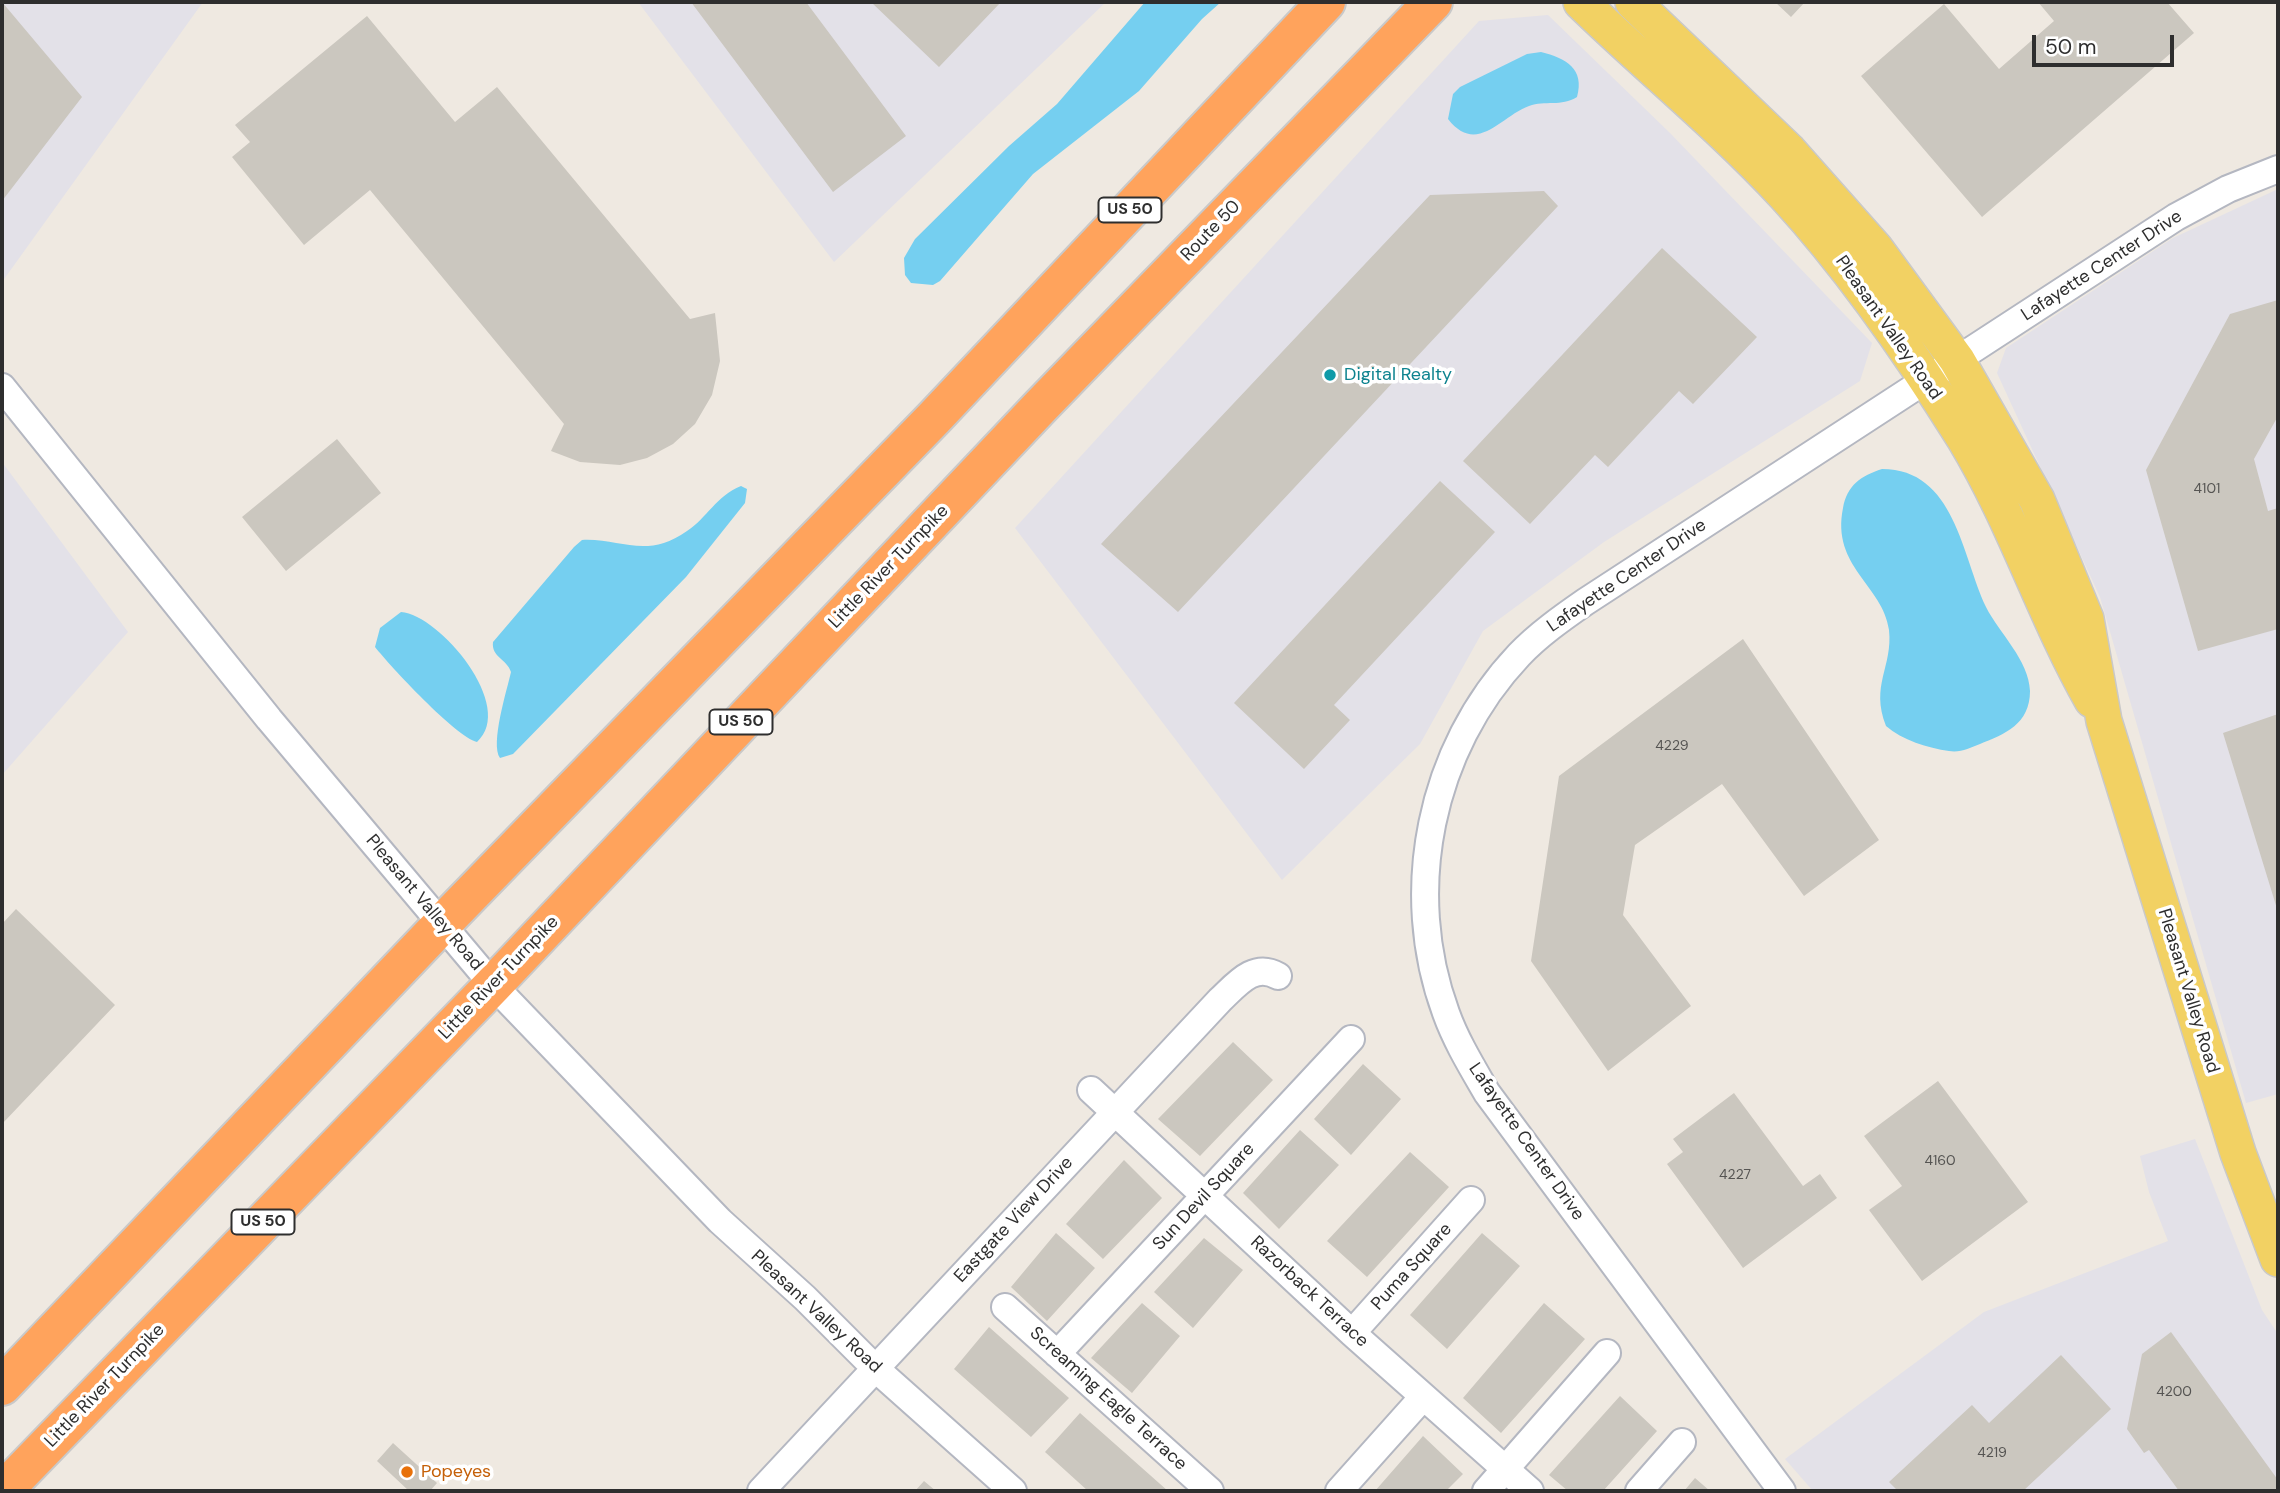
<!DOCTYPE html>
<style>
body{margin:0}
#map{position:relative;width:2280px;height:1493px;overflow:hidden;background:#efe9e1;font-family:"DM Sans",sans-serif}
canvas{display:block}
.frame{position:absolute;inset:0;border:4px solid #2e2e2e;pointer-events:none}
.scale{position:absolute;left:2032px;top:35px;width:142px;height:32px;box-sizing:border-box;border:4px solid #2e2e2e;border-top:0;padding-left:9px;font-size:21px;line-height:24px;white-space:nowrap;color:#2e2e2e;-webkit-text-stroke:5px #fff;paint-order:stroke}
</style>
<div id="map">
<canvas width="2280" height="1493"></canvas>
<div class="frame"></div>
<div class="scale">50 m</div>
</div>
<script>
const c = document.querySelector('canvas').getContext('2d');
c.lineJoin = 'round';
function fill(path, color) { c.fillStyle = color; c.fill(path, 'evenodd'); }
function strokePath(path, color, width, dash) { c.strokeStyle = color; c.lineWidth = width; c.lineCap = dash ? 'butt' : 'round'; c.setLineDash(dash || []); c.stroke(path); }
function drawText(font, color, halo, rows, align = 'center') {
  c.font = font + ' "DM Sans",sans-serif'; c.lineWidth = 7; c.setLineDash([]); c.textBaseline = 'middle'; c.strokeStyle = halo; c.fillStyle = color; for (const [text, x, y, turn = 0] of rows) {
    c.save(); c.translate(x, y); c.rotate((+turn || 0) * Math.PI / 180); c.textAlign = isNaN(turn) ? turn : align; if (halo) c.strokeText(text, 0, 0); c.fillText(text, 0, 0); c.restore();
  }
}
const industrial = new Path2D(`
 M2 2H203L2 282Z
 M638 2H1106L834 262Z
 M1548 15 1670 133 1872 343 1860 381 1604 542 1483 631 1420 744 1282 880 1015 528 1479 21Z
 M2278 189V1094L2246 1103 2100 597 1997 373 2006 348 2173 238Z
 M2 462 128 632 2 775Z
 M2195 1139 2262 1310 2278 1334V1491H1813L1785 1459 1984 1312 2168 1241 2149 1192 2140 1156Z`);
const water = new Path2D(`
 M1145 2H1221L1202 19 1139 91 1033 174 940 281 933 285 911 283 905 275 904 258 915 239 1009 146 1057 104Z
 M1541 52C1566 58 1585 69 1577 97 1561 107 1545 100 1529 106 1501 116 1477 156 1448 119L1453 94 1460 87 1527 54Z
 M1882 469C1955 469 1962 556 1986 607 1999 633 2029 660 2030 691 2030 724 2005 734 1980 744 1970 748 1960 753 1949 751 1928 748 1902 740 1886 726 1870 685 1893 667 1889 630 1883 585 1831 567 1843 508 1847 485 1861 476 1882 469Z
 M741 486 747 489 745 503 686 577 513 754 500 758C490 744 507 690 511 672 507 659 491 657 493 642L574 547 582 540C621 538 646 560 687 531 707 518 716 496 741 486Z
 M401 612C440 615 517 707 477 742 456 737 390 666 375 647L380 628Z`);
const building = new Path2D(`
 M2 2 82 97 2 201Z
 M691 2H806L906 136 833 192Z
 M871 2H1001L939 67Z
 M1775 2H1805L1791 17Z
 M2038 2H2167L2194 33 1982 217 1861 76 1944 4 1999 69 2054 21Z
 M367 16 455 122 497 87 690 319 715 313 720 361 712 395 695 424 673 444 647 458 620 465 580 462 551 451 564 424 370 190 304 245 232 157 250 142 235 125Z
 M1544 191 1558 206 1178 612 1101 544 1430 195Z
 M1662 248 1757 337 1693 404 1679 391 1608 467 1595 455 1530 524 1463 461Z
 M2278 300V416L2254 459 2268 511 2278 508V629L2198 651 2146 470 2230 314Z
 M337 439 381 493 286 571 242 517Z
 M1440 481 1495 532 1334 705 1350 720 1304 769 1234 703Z
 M1743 639 1879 840 1804 896 1722 784 1635 845 1623 915 1691 1006 1608 1071 1531 961 1559 776Z
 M2278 714V912L2223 733Z
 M16 909 115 1005 2 1124V924Z
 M1233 1042 1273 1080 1200 1156 1158 1119Z
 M1363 1064 1401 1099 1351 1155 1314 1119Z
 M1938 1081 2028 1202 1922 1281 1869 1210 1902 1186 1864 1136Z
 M1734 1093 1803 1186 1820 1174 1837 1198 1743 1268 1667 1164 1683 1152 1673 1139Z
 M1300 1130 1339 1165 1279 1229 1243 1193Z
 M1410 1152 1449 1187 1367 1277 1327 1241Z
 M1124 1160 1162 1198 1103 1259 1066 1224Z
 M1056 1233 1095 1268 1047 1321 1011 1287Z
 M1482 1233 1520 1266 1447 1349 1410 1315Z
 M1204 1238 1243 1270 1193 1328 1154 1292Z
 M1142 1303 1180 1336 1132 1393 1091 1358Z
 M1544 1303 1585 1339 1501 1433 1463 1398Z
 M989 1327 1069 1398 1031 1437 954 1369Z
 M2171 1332 2278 1480V1491H2179L2149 1450 2144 1453 2127 1429 2142 1354Z
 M2061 1355 2111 1409 2023 1491H1898L1889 1482 1972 1405 1989 1423Z
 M1620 1396 1657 1431 1603 1491H1568L1549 1475Z
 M1080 1413 1168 1491H1088L1045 1452Z
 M1423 1436 1463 1474 1446 1491H1375Z
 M393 1443 437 1483 430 1491H409L377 1461Z
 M1695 1478 1710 1491H1684Z
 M924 1481 936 1491H915Z`);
const minor = new Path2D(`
 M2 387 269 719 493 985 720 1221 805 1298 876 1369 1013 1491
 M1091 1090 1352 1333 1530 1491
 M1005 1307 1210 1491
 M1352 1333 1471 1200
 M1057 1354 1351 1039
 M761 1491 1220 1000C1237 984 1254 962 1278 976
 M1339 1491 1423 1397
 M1486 1491 1607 1353
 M1639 1491 1682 1442
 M1782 1491 1487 1093C1472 1067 1456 1041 1446 1013 1401 891 1430 749 1519 655 1538 635 1562 618 1585 602L2176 217 2228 189 2278 169`);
const major = new Path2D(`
 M1581 2C1648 67 1721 126 1785 195 1853 269 1911 353 1964 438 2015 522 2044 615 2092 700
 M1633 2 1789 151 1875 248 1957 360 2037 500 2086 619 2104 721 2238 1153 2278 1259`);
const highway = new Path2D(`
 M2 1386 441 925 934 418 1326 2
 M3 1491 493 985 1041 406 1433 2`);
const markers = [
 [1330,375,7,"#0f9aa8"],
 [407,1472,7,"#e8710a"]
];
const numberNames = [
 ["4101",2207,489],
 ["4229",1672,746],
 ["4160",1940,1161],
 ["4227",1735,1175],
 ["4200",2174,1392],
 ["4219",1992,1453]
];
const shields = [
 [1130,210,63],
 [741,722,63],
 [263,1222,63]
];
const shieldNames = [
 ["US 50",1130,210],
 ["US 50",741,722],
 ["US 50",263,1222]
];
const streetNames = [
 ["Route 50",1211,231,-46],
 ["Lafayette Center Drive",2102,266,-33],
 ["Pleasant Valley Road",1888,328,55],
 ["Little River Turnpike",889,567,-46],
 ["Lafayette Center Drive",1627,576,-34],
 ["Pleasant Valley Road",424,903,50],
 ["Little River Turnpike",499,978,-46],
 ["Pleasant Valley Road",2188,991,73],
 ["Lafayette Center Drive",1526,1142,55],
 ["Sun Devil Square",1204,1197,-47],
 ["Eastgate View Drive",1014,1220,-47],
 ["Puma Square",1412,1267,-48],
 ["Razorback Terrace",1309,1292,43],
 ["Pleasant Valley Road",816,1312,43],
 ["Little River Turnpike",105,1386,-46],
 ["Screaming Eagle Terrace",1108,1399,42]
];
const cultureNames = [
 ["Digital Realty",1344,375]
];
const foodNames = [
 ["Popeyes",421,1472]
];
fill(industrial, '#e3e1e8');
fill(water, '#75cff0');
fill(building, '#cbc7bf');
strokePath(minor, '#b4b7c1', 30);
strokePath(major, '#c9c9c9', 38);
strokePath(highway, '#c9c9c9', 42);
strokePath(minor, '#fff', 26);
strokePath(major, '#f2d163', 35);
strokePath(highway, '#ffa35c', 38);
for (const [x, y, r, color] of markers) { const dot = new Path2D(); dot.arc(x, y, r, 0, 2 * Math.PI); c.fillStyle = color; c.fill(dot); strokePath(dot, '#fff', 2.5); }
drawText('14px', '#555452', null, numberNames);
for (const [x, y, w] of shields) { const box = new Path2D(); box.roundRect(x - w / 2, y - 12.5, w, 25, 5); c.fillStyle = '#fff'; c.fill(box); strokePath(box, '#2e2e2e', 2); }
drawText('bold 16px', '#2e2e2e', null, shieldNames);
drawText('18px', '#2e2e2e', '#fff', streetNames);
drawText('18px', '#0d838f', '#fff', cultureNames, 'left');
drawText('18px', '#c56008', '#fff', foodNames, 'left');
</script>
